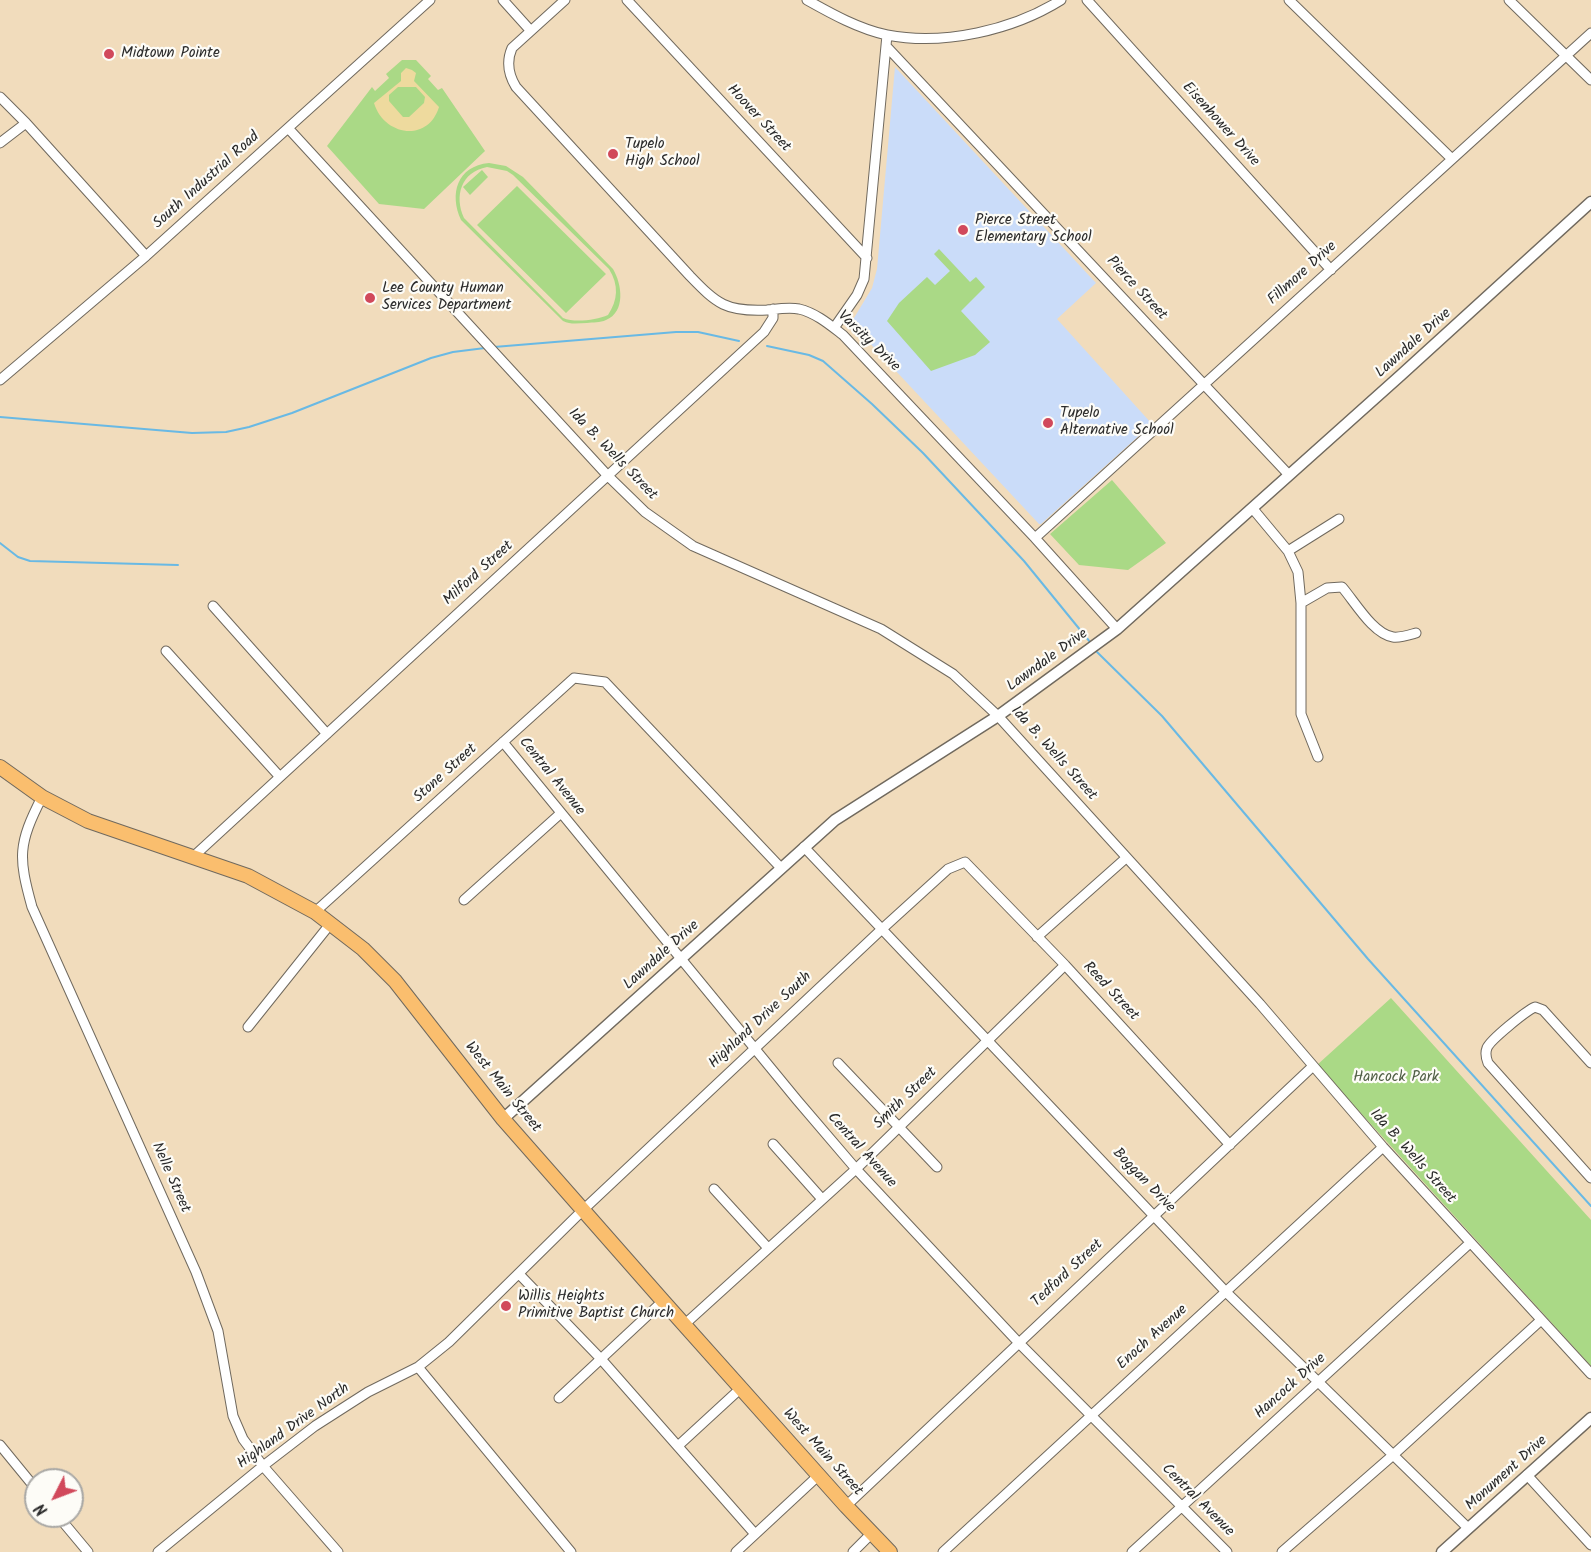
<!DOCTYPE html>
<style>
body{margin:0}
#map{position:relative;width:1591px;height:1552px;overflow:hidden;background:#f1dcbc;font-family:Kalam,sans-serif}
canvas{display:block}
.north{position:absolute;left:24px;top:1468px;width:60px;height:60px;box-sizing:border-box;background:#fdfcf7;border:2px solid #a9a8a5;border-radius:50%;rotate:228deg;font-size:16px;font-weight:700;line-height:24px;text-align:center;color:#2b2b2b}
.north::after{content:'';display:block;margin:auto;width:21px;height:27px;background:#d1495b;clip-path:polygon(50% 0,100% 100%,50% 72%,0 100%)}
</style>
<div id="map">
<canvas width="1591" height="1552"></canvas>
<div class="north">N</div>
</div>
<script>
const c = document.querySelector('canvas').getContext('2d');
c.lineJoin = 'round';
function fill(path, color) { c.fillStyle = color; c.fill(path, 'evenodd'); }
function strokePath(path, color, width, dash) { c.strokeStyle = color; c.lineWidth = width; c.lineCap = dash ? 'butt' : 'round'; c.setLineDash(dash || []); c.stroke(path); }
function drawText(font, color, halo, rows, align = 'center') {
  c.font = font + ' Kalam,sans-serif'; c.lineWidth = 4.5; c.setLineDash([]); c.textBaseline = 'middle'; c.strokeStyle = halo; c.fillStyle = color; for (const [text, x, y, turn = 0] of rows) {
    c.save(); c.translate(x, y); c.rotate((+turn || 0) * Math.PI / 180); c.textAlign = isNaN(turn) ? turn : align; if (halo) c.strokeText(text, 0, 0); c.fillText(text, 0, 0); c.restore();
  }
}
const built = new Path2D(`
 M895 67 1096 283 1057 319 1152 424 1041 524H1039L851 323 872 288 877 269Z`);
const green = new Path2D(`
 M402 60H416L431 76 428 79 438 90 442 88 485 151 424 209 379 204 327 146 372 87 375 91 389 78 386 74Z
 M489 163 506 166 523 177 613 269C622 284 626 312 606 320 600 323 593 322 587 323 579 323 571 325 563 321L461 220C449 194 457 166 489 163ZM487 167 507 171 513 175 609 269C619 285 618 300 608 315 596 320 575 323 563 318L464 218C454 196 461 172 487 167Z
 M482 170 488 177 470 195 463 187Z
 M517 186 606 274 566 313 477 225Z
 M939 249 970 282 976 277 985 287 961 311 990 342 975 355 931 371 887 321 899 303 927 277 935 285 950 271 934 254Z
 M1112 480 1166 543 1128 570 1079 565 1050 534Z
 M1391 998 1591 1220V1366L1317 1065Z`);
const sand = new Path2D(`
 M406 68 412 70 416 73 414 81 439 107C428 143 384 136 374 103L401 81V73ZM398 87H416L425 97 424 103 409 117H403L389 101V95Z`);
const stream = new Path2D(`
 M767 346 809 355 823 361 872 404 923 453 1024 561 1090 642
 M494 347 676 332H698L739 341
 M0 417 192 433 226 432 249 427 292 413 431 358 453 352 485 348
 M0 543 18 557 30 561 178 565
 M1097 652 1162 716 1368 959 1591 1206`);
const minor = new Path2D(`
 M503 0 530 30
 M565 0 512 48C506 62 508 74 516 87L690 276C717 304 726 312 767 310 777 309 789 307 799 309 816 313 830 325 843 335L1035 538 1117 629
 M627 0 867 258
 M807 0C832 14 859 29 887 35 944 46 1013 30 1061 0
 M1087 0 1331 270
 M1289 0 1452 159
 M1509 0 1591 80
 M886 46 1289 475
 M0 97 26 123 146 256
 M288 128 608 476 645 512 693 546 881 629 953 674 998 716 1260 1004 1383 1147 1591 1374
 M0 143 26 123
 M834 328 857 295 864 279 887 35
 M0 380 146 256 430 0
 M1253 509 1288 551 1298 572 1301 603V714L1318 757
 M1035 538 1591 33
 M1288 551 1339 519
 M1301 603 1327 588 1342 587C1355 602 1373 634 1393 637 1400 638 1409 635 1416 633
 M213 606 327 734
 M166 651 280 777
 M503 742 797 1100 856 1169 1018 1342 1227 1552
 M42 797C18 844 18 857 32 907L196 1272 218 1331 233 1416 243 1439 263 1466 338 1552
 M804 847 1227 1293 1468 1528
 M194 856 764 332 773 318V309
 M464 900 561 813
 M315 912 574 678 605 682 781 868
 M1037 937 1126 858
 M248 1027 331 923
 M838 1063 937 1167
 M1591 1063 1543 1010 1535 1007C1526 1011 1490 1040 1487 1048 1485 1053 1486 1058 1488 1063L1591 1178
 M773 1144 822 1199
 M714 1189 768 1248
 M519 1274 601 1359 755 1534
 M685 1324 856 1169 1065 965
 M418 1367 571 1552
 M559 1398 663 1301
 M0 1445 36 1489
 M679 1445 741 1388
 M1527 1475 1591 1545
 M846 1506 1312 1067
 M58 1516 88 1552
 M158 1552 263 1466 315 1426 368 1392 418 1367 449 1342 583 1210 882 929 948 869 965 862 1065 965 1230 1145
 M736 1552 819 1475
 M853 1552 872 1533
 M943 1552C1089 1416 1237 1283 1383 1147
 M1132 1552 1470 1243
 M1282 1552 1392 1456 1540 1321`);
const tertiary = new Path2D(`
 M503 1119 835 820 998 716 1117 629 1401 375 1591 202
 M1442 1552 1591 1418`);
const primary = new Path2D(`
 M0 767 42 797 88 821 248 876 315 912 363 949 395 981 503 1119 663 1301 846 1506 890 1552`);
const markers = [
 [109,54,6,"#d1495b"],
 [613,154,6,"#d1495b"],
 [963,230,6,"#d1495b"],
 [370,298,6,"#d1495b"],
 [1048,423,6,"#d1495b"],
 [506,1306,6,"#d1495b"]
];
const poiNames = [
 ["Midtown Pointe",121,54],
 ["Tupelo",625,145],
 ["High School",625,162],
 ["Pierce Street",975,221],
 ["Elementary School",975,238],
 ["Lee County Human",382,289],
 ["Services Department",382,306],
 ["Tupelo",1060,414],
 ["Alternative School",1060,431],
 ["Willis Heights",518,1297],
 ["Primitive Baptist Church",518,1314]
];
const streetNames = [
 ["Hoover Street",758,119,47],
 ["Eisenhower Drive",1220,125,48],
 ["South Industrial Road",207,181,-42],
 ["Fillmore Drive",1303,274,-42],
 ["Pierce Street",1136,289,47],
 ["Varsity Drive",868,342,44],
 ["Lawndale Drive",1414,344,-42],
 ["Ida B. Wells Street",612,455,46],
 ["Milford Street",479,574,-42],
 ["Lawndale Drive",1048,661,-36],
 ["Ida B. Wells Street",1053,754,48],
 ["Stone Street",446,774,-42],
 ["Central Avenue",551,777,51],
 ["Lawndale Drive",662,956,-42],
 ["Reed Street",1110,992,47],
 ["Highland Drive South",761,1021,-43],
 ["West Main Street",502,1088,51],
 ["Smith Street",906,1099,-44],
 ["Central Avenue",861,1151,48],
 ["Ida B. Wells Street",1412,1157,48],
 ["Nelle Street",170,1178,66],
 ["Boggan Drive",1143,1181,46],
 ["Tedford Street",1068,1274,-43],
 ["Enoch Avenue",1153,1338,-42],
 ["Hancock Drive",1291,1387,-42],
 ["Highland Drive North",294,1427,-36],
 ["West Main Street",822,1453,48],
 ["Monument Drive",1507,1474,-42],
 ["Central Avenue",1197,1501,45]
];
const parkNames = [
 ["Hancock Park",1396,1078]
];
fill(built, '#cadcf9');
fill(green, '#aad986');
fill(sand, '#eeda9e');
strokePath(stream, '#69b9e4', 2);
strokePath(minor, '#70695e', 11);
strokePath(tertiary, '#70695e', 13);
strokePath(primary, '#70695e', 16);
strokePath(minor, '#fff', 9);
strokePath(tertiary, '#fff', 10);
strokePath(primary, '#fabe6e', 14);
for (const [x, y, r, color] of markers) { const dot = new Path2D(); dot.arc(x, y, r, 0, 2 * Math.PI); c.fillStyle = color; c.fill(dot); strokePath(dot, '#fdfcf7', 2); }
drawText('15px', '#2b2b2b', '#fdfcf7', poiNames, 'left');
drawText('15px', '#2b2b2b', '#fdfcf7', streetNames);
drawText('15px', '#515f46', '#fdfcf7', parkNames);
</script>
